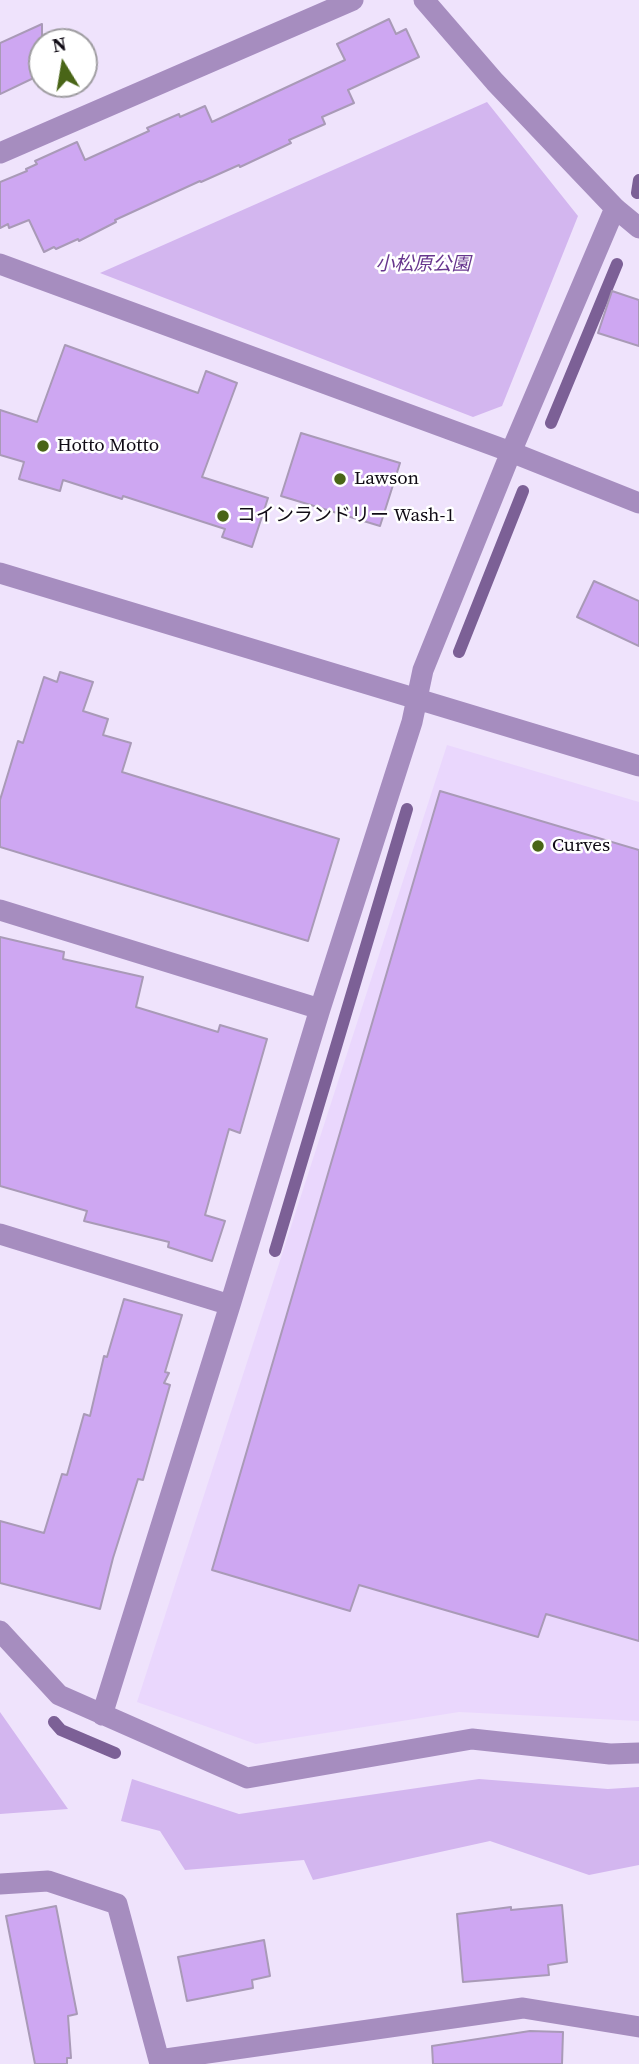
<!DOCTYPE html>
<meta charset="utf-8">
<style>
body{margin:0}
#map{position:relative;width:639px;height:2064px;overflow:hidden;background:#efe3fc;font-family:"Source Serif 4",serif}
canvas{display:block}
.north{position:absolute;left:28px;top:28px;width:70px;height:70px;box-sizing:border-box;background:#fff;border:2px solid #9f9da1;border-radius:50%;rotate:349deg;font-size:19px;font-weight:700;line-height:28px;text-align:center;color:#100b15}
.north::after{content:'';display:block;margin:auto;width:24px;height:32px;background:#496517;clip-path:polygon(50% 0,100% 100%,50% 72%,0 100%)}
</style>
<div id="map">
<canvas width="639" height="2064"></canvas>
<div class="north">N</div>
</div>
<script>
const c = document.querySelector('canvas').getContext('2d');
c.lineJoin = 'round';
function fill(path, color) { c.fillStyle = color; c.fill(path, 'evenodd'); }
function strokePath(path, color, width, dash) { c.strokeStyle = color; c.lineWidth = width; c.lineCap = dash ? 'butt' : 'round'; c.setLineDash(dash || []); c.stroke(path); }
function drawText(font, color, halo, rows, align = 'center') {
  c.font = font + ' "Source Serif 4","Noto Sans JP",serif'; c.lineWidth = 5; c.setLineDash([]); c.textBaseline = 'middle'; c.strokeStyle = halo; c.fillStyle = color; for (const [text, x, y, turn = 0] of rows) {
    c.save(); c.translate(x, y); c.rotate((+turn || 0) * Math.PI / 180); c.textAlign = isNaN(turn) ? turn : align; if (halo) c.strokeText(text, 0, 0); c.fillText(text, 0, 0); c.restore();
  }
}
const built = new Path2D(`
 M447 745 639 802V1721L459 1712 256 1744 137 1702Z`);
const green = new Path2D(`
 M487 102 578 216 502 406 473 417 100 273Z
 M0 1712 68 1809 0 1814Z
 M132 1779 239 1814 479 1779 608 1789 639 1787V1865L589 1875 490 1841 313 1880 304 1860 185 1870 160 1831 121 1821Z`);
const stream = new Path2D(`
 M637 193 639 180
 M551 423 617 264
 M459 652 523 491
 M275 1251 407 809
 M54 1722 61 1730 115 1753`);
const building = new Path2D(`
 M389 19 396 34 406 29 419 57 348 90 354 103 322 117 325 124 289 140 291 143 240 167 239 165 201 182 200 181 115 220 116 222 79 241 78 239 56 249 54 247 44 252 29 220 9 228 8 224 0 228V182L27 171 26 169 37 164 35 161 77 142 85 160 149 131 147 128 179 114 180 117 205 106 212 122 345 60 337 44Z
 M42 24V74L0 94V43Z
 M612 291 639 300V346L598 333Z
 M65 345 198 393 206 371 237 383 202 477 268 498 252 547 222 537 225 529 123 496 122 499 63 480 60 491 19 479 24 462 0 455V410L37 422Z
 M301 433 400 463 380 526 281 496Z
 M594 581 639 601V646L577 617Z
 M60 672 93 682 83 711 108 719 103 735 131 743 122 772 339 839 308 941 0 847V800L18 741 23 743 44 677 57 682Z
 M440 791 639 850V1641L546 1614 538 1637 359 1585 350 1611 212 1570Z
 M0 937 64 952 63 959 143 977 136 1007 218 1032 220 1025 267 1039 240 1133 229 1129 205 1215 225 1221 212 1261 168 1247 169 1242 84 1221 87 1211 0 1186Z
 M124 1299 182 1315 165 1372 169 1373 164 1383 170 1385 143 1480 138 1479 113 1558 100 1609 0 1583V1521L44 1533 62 1474 67 1475 84 1414 90 1416 104 1356 107 1357Z
 M562 1905 567 1962 548 1965 549 1975 463 1982 457 1914 511 1907V1910Z
 M56 1906 77 2014 68 2016 71 2058H67V2064H35L6 1916Z
 M264 1940 270 1976 252 1980 253 1988 187 2001 178 1957Z
 M530 2031 563 2032 562 2064H433L432 2046Z`);
const minor = new Path2D(`
 M424 0 495 82 615 208 639 228
 M0 153 353 0
 M0 264 511 452 639 503
 M0 573 639 766
 M0 910 320 1009
 M0 1234 230 1305
 M0 1631 59 1695 247 1778 472 1739 610 1754 639 1753
 M102 1715 230 1305 320 1009 412 722 423 670 511 452 615 208
 M0 1884 48 1881 117 1904 160 2064
 M159 2060 523 2008 639 2027`);
const markers = [
 [43,446,7,"#496517"],
 [340,479,7,"#496517"],
 [223,516,7,"#496517"],
 [538,846,7,"#496517"]
];
const parkNames = [
 ["小松原公園",423,265]
];
const poiNames = [
 ["Hotto Motto",57,446],
 ["Lawson",354,479],
 ["コインランドリー Wash-1",237,516],
 ["Curves",552,846]
];
fill(built, '#ead7fd');
fill(green, '#d3b6ef');
strokePath(stream, '#7c6096', 12);
fill(building, '#cea7f2');
strokePath(building, '#a99ab7', 2);
strokePath(minor, '#a68dbf', 21);
for (const [x, y, r, color] of markers) { const dot = new Path2D(); dot.arc(x, y, r, 0, 2 * Math.PI); c.fillStyle = color; c.fill(dot); strokePath(dot, '#fff', 2.5); }
drawText('italic 19px', '#68378e', '#fff', parkNames);
drawText('19px', '#100b15', '#fff', poiNames, 'left');
</script>
